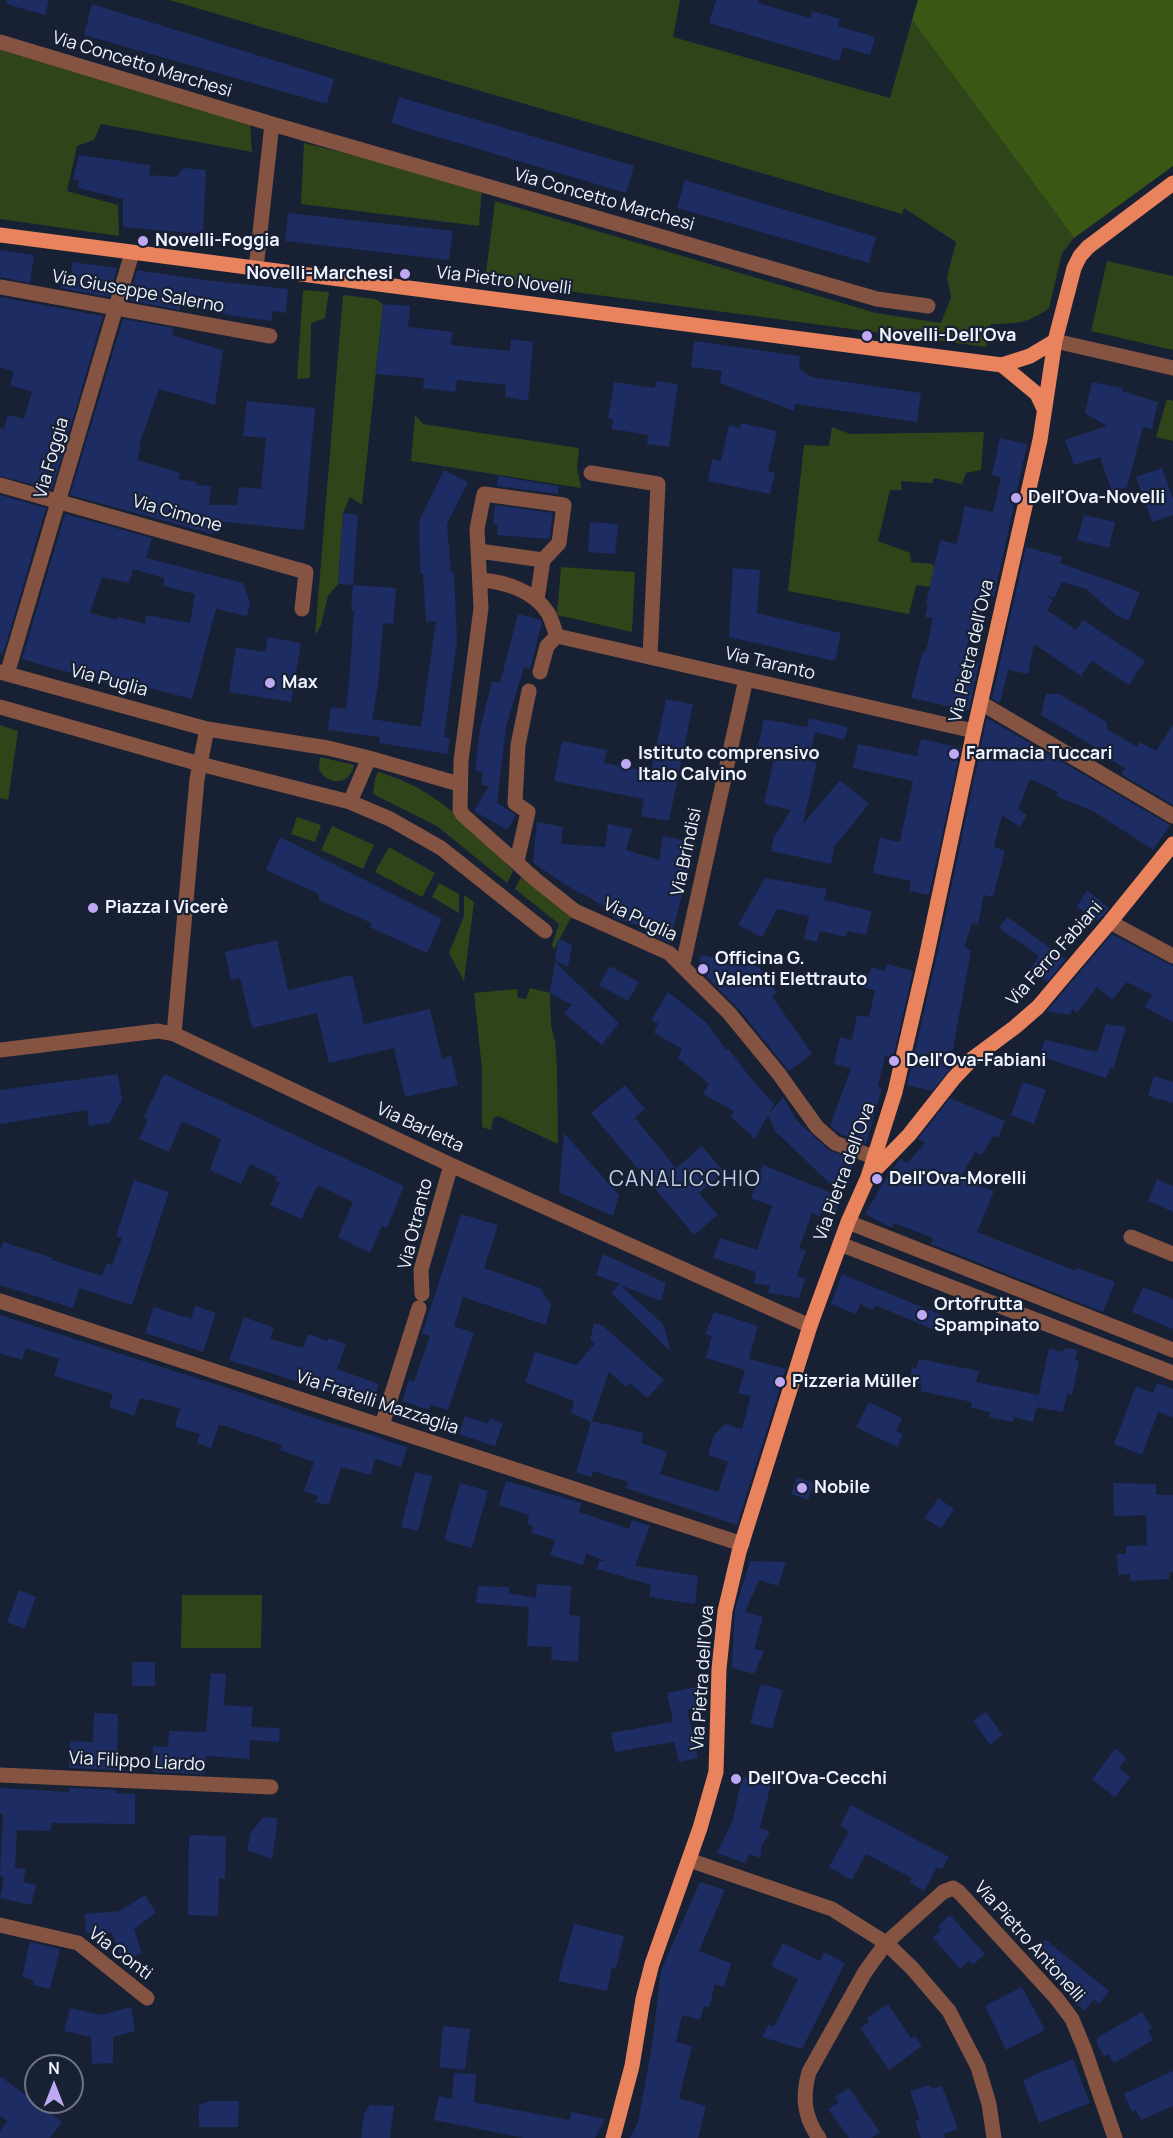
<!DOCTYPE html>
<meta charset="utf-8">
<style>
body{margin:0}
#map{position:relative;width:1173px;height:2138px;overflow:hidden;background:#182034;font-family:Manrope,sans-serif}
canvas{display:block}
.north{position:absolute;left:24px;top:2054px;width:60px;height:60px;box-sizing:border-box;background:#182034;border:2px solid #6e7485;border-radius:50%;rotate:0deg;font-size:16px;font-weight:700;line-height:24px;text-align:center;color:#eef3fe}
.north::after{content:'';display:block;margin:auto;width:21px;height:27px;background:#bfa9f4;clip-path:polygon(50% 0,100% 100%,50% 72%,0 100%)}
</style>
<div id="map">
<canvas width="1173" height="2138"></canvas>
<div class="north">N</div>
</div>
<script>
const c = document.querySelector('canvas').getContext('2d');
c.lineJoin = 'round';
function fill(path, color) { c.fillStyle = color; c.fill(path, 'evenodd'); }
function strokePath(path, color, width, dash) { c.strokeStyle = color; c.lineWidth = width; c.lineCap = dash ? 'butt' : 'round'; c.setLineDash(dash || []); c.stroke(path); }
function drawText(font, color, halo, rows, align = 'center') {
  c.font = font + ' Manrope,sans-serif'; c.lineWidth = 4.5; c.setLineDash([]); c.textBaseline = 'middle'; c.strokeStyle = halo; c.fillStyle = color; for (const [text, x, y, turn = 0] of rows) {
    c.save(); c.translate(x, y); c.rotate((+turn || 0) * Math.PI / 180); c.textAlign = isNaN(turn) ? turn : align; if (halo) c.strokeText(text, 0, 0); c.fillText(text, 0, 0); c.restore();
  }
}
const green = new Path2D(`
 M169 0H680L673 37 890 98 912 20 1074 238 1062 253 1049 308C1029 323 1016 324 991 324L986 347 485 280 495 201 876 313 941 323 951 297 947 277 956 242 904 208 902 214Z
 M0 50 250 123 252 152 101 124 94 140 77 146 67 191 118 205 119 236 0 219Z
 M304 143 482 187 479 226 301 204Z
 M1107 261 1173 276V350L1091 331Z
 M303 290 329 292 325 318 311 323 310 378 297 379Z
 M343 295 375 299 383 304 362 505 350 497 343 513 338 584 328 596 321 625 315 635Z
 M1167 399 1173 401V441L1156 437Z
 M415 415 423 424 579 448 577 467 581 488 411 461Z
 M832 427 850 434 984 432 981 470 966 473 962 484 934 478 932 483 901 481 902 490H890L878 541 910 553 911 562 932 564 952 590 916 585 909 614 788 591 804 445 829 446Z
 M561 567 635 572 632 632 557 615Z
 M0 725 18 731 8 800 0 798Z
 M320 757 354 765C350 785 328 787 319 769Z
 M378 772C438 789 472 828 513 871L507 883 437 826 373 794 375 779Z
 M297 817 321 825 315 842 291 834Z
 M332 826 374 845 363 869 321 850Z
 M389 847 435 873 422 897 375 872Z
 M521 877 572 916 554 949 552 945 559 924 515 889Z
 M439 883 459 894V913L432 897Z
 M464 895 474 902 464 981 449 953 464 916Z
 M530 988 550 993 551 1026 555 1041 557 1066 558 1144 498 1116 493 1119 491 1130 482 1127V1069L474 993 517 989 518 998 526 999Z
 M182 1595H262L261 1648H181Z`);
const forest = new Path2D(`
 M918 0H1173V166L1074 238 912 20Z`);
const building = new Path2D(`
 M7 0H49L45 15 6 4Z
 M716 0H759L758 3 810 18 812 11 840 19 838 26 875 37 870 55 843 47 839 61 709 23Z
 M92 4 334 79 327 104 84 35Z
 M399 97 634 166 626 193 391 123Z
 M79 155 150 165 149 175 176 177 184 168 206 170 203 234 123 227V199L78 188 79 180 73 179Z
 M685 180 876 237 869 263 677 208Z
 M288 213 453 231 449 260 285 241Z
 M0 250 34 255 30 283 0 277Z
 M72 262 117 268 109 297 60 288 64 273H72Z
 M137 270 204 280 288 289 286 313 272 311V321L233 316 197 308 181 306 179 310 128 300Z
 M0 297 103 316 52 490 0 476V428L4 429 8 415 24 419 32 392 10 385 14 372 0 367Z
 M383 304 410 306 408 327 453 332 450 345 510 351 511 339 533 342 528 401 505 397 506 385 457 380 455 392 423 388 424 378 376 374Z
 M123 319 174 328 172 335 223 350 215 405 159 389 139 445H141L137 460 180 473 178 479 197 482 196 485 211 486 209 505H237L239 487 261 489 266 438 243 436 247 401 315 408 304 530 215 521 213 534 70 495Z
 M694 341 800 356 799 369 811 377 921 393 917 422 795 404 794 411 720 383 722 371 691 367Z
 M656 381 678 384 669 447 647 444 648 435 612 429 613 419 608 418 614 382 655 388Z
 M1092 382 1122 388V391L1158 402 1152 429 1143 427 1127 487 1112 492 1100 457 1074 465 1065 440 1107 426 1085 413Z
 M741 423 777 431 768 471 775 473 770 494 708 481 712 459 721 461 729 425 740 428Z
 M1000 438 1027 444 994 597 980 594 971 627 964 660 979 663 969 711 911 698 923 651H926L933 618 925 617 928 605 926 604 940 540 957 544 965 506 993 512 1001 477 992 475Z
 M1162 468 1173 499V515L1152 522 1136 477Z
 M444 470 468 482 447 524 451 572H454L457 641 444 737 450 738 447 754 379 743 380 737 328 730 331 707 346 709 349 682 354 611H351L353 585 396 588 393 624 383 623 378 685 372 719 421 727 436 621 426 622 423 574 420 573 419 521Z
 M498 476 558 486V494L497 486Z
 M0 495 46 508 3 654 0 653Z
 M495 505 553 513 549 539 497 535 498 524H493Z
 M343 513 358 515 353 585 338 584Z
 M65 514 152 538 146 558 243 583 250 603 247 616 216 609 192 699 134 684 132 691 22 659ZM133 569 164 578V586L195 594 190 623 146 615 145 624 118 617 117 620 90 613 102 577 129 583Z
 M1084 515 1115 522 1109 548 1077 540Z
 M590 522 618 524 615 554 588 552Z
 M1026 547 1062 557 1060 563 1140 592 1129 620 1117 616 1086 589 1062 582 1054 598 1045 595 1053 600 1047 610 1076 630 1083 620 1145 661 1129 685 1092 661 1081 676 1034 644 1028 674 1008 670 1000 703 992 698Z
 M733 568 760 570 757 613 841 633 835 661 729 637Z
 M518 614 541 620 542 623 530 669 524 667 506 727 497 803 516 815 507 830 474 811 489 786 481 785 483 772 475 771 480 729 492 681 500 683Z
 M268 637 301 643 291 702 229 692 236 647 265 652Z
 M1046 694H1059L1107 722V729L1137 747 1140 742 1156 751 1173 725V805L1121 774 1125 768 1106 757 1108 755 1041 715Z
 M666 699 693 704 669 821 641 816 644 799 554 781 562 741 607 750 604 763 651 772Z
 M809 718 848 727 844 740 815 732 809 761 817 762 803 824 840 780 869 804 834 847 831 864 771 851 774 837 791 810 764 804 775 753 757 750 764 719 807 727Z
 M987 718 1170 825 1153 850 1093 811 1056 796 1058 792 1030 779 1018 809 1027 815 1020 827 1002 815 994 847 1005 851 993 897 984 895 978 924 972 923 964 947 971 951 952 1054 958 1060 932 1091 907 1085 936 960Z
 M921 739 961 748 929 895 909 891 911 881 873 873 880 838 900 842 913 781 853 768 858 744 917 756Z
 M537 822 563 827 561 844 605 847 608 824 632 829 626 850 659 860 663 836 695 843 670 943 645 932 646 928 614 918 616 914 580 892V894L533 863Z
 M280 837 442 919 427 953 370 927 371 923 319 900V894L266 870Z
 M765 878 827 889 824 900 872 911 866 935 847 931 846 937 820 931 817 942 804 939 809 916 777 909 762 937 738 925Z
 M1087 890 1109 908 1098 921 1077 907Z
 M1007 917 1066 959 1047 982 1029 970 1039 956 999 928Z
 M1112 934 1173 966V1022L1145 1007 1152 995 1127 982 1112 1000 1097 987 1077 1013 1073 1009 1069 1015 1047 1011Z
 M558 938 572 945 568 967 555 960Z
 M277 940 288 990 352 975 364 1024 430 1009 442 1059 451 1056 458 1085 405 1097 394 1048 329 1063 317 1013 252 1028 240 978 231 980 225 952Z
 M701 955 759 967 777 993 772 996 812 1054 789 1071 737 1007 698 968Z
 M555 962 619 1023 602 1045 564 1013 572 1005 550 993Z
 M887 964 913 971 893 1058 885 1056 878 1086 882 1088 866 1144 840 1134 830 1126 851 1068 834 1064 840 1037 852 1040 857 1015 869 1017 875 990 849 985 852 971 869 974 872 967 885 971Z
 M610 966 639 982 628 1001 599 985Z
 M668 992 706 1022 727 1051 728 1048 752 1080 774 1104 755 1139 731 1117 734 1111 703 1094 709 1084 678 1058 682 1049 654 1033 658 1023 651 1020Z
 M1106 1024 1126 1027 1113 1069 1110 1068 1106 1078 1039 1056 1045 1040 1097 1052Z
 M118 1074 122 1100 109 1123 89 1126 87 1110 0 1124V1090Z
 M164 1074 404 1186 387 1228 382 1226 370 1253 338 1237 353 1202 318 1185 301 1219 270 1205 280 1182 275 1181 277 1177 250 1164 241 1184 210 1170 221 1139 182 1121 169 1152 139 1139 148 1119 144 1117Z
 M1154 1076 1173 1082V1103L1148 1096Z
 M1023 1082 1046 1090 1034 1124 1011 1115Z
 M625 1085 645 1109 635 1118 676 1168 702 1146 724 1172 699 1193 718 1215 694 1235 591 1113Z
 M783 1097 797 1121 829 1150 855 1161 842 1195 776 1132 768 1115Z
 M950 1098 1005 1121 998 1138 993 1136 982 1155 975 1152 960 1179 994 1191 977 1232 1076 1271 1077 1268 1115 1282 1103 1312 931 1244 933 1238 894 1223 892 1228 865 1214 883 1183 900 1159 907 1163 925 1143 918 1139Z
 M564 1133 619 1195 613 1216 559 1192Z
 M763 1165 841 1197 835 1215 822 1210 819 1217 812 1213 799 1248 806 1251 797 1276 805 1279 799 1298 768 1293 770 1286 754 1283 756 1272 713 1258 720 1238 757 1250 772 1206 751 1198Z
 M1157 1179 1173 1186V1212L1148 1201Z
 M134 1180 169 1192 132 1305 79 1288 73 1308 0 1285V1251L3 1242 53 1258 52 1260 102 1276 107 1263 112 1265 122 1238 116 1236Z
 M461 1214 498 1225 484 1268 540 1288 551 1305 546 1325 463 1297 454 1326 474 1333 448 1410 431 1405 429 1410 402 1401 409 1380 414 1382 430 1336 422 1334Z
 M603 1254 666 1283 661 1301 620 1285 663 1324 671 1352 611 1293 620 1284 596 1275Z
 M842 1274 946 1317 939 1332 875 1305 873 1310 860 1304 856 1314 831 1304Z
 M1143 1287 1173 1299V1329L1132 1312Z
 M195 1306 216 1313 203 1352 145 1333 154 1307 191 1319Z
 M714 1312 758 1326 749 1359 786 1369 737 1525 626 1488 628 1482 593 1471 591 1477 576 1472 591 1422 571 1413 574 1401 525 1382 535 1352 576 1365 595 1344 590 1340 594 1323 603 1326 664 1380 647 1398 630 1383 626 1387 609 1372 592 1421 644 1433 641 1443 667 1452 660 1474 718 1492 728 1462 708 1455 714 1435 725 1424 742 1429 751 1396 738 1393 745 1370 706 1358 712 1336 705 1334Z
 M0 1315 230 1389 326 1422 382 1438 381 1439 407 1447 401 1467 375 1459 371 1475 341 1467 329 1505 315 1502 318 1496 304 1491 314 1462 280 1450 282 1445 219 1424 211 1448 197 1443 200 1434 175 1427 180 1408 140 1398 134 1416 109 1407 113 1394 54 1376 59 1359 26 1348 22 1360 0 1353Z
 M244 1317 274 1328 270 1339 303 1348 308 1334 327 1341 328 1338 346 1344 337 1369 379 1384 371 1405 229 1360Z
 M1049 1348 1063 1352 1064 1348 1077 1350 1075 1360 1079 1361 1072 1395 1067 1394 1063 1412 1036 1407Z
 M919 1359 979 1371 976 1382 1039 1395 1033 1422 1014 1417 1013 1422 989 1417 990 1412 971 1408 972 1402 920 1391 922 1384 909 1381 912 1367 916 1369Z
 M1157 1383 1173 1389V1417L1158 1412 1142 1455 1114 1444 1136 1386 1153 1393Z
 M869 1402 902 1418 896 1431 903 1434 897 1447 856 1427Z
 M465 1416 488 1424 490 1418 503 1423 495 1446 459 1434Z
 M415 1472 432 1476 418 1531 401 1527Z
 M797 1477 814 1483 808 1500 791 1494Z
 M506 1481 581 1503 579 1512 629 1529 632 1520 650 1526 635 1566 698 1576 695 1604 649 1597 651 1585 597 1569 599 1561 608 1562 586 1553 583 1565 550 1555 555 1540 531 1533 533 1526 527 1524 529 1515 499 1505Z
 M460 1483 488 1491 472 1548 444 1540Z
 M1113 1483 1156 1484V1495H1173V1572H1169V1579L1130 1581V1574L1118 1575 1117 1554H1126V1546L1147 1545 1146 1515 1114 1516Z
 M938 1498 954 1509 941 1529 925 1518Z
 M750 1561 786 1562 778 1586 759 1580 745 1612 763 1617 754 1649 764 1651 754 1674 732 1668 735 1610Z
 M537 1584 571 1586 569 1615 580 1616 578 1662 551 1660 552 1647 527 1646 529 1607 476 1603 478 1586 509 1587V1593L536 1598Z
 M19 1590 36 1597 24 1629 7 1622Z
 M132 1662H155V1686H132Z
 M211 1673 226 1674 224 1705 253 1707 251 1727 280 1728 279 1742 250 1740 249 1759 206 1756 205 1774 153 1772V1746L168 1747 169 1731 206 1732Z
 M761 1684 783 1690 772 1729 750 1723Z
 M702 1686V1707L687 1710 698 1758 679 1762 674 1742 615 1752 611 1733 673 1722 667 1693Z
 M986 1712 1003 1735 990 1745 973 1721Z
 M94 1713 118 1714 117 1770 69 1768 70 1741 93 1742Z
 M1115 1749 1127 1758 1119 1768 1130 1777 1115 1797 1092 1779Z
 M742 1777 771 1784 760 1828 770 1832 762 1845 760 1858 749 1854 745 1863 717 1853 733 1820Z
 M0 1788 69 1792V1788L117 1790 116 1793 135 1794V1824L51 1823V1831L17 1830 15 1868 26 1869 23 1882 36 1885 31 1905 0 1898 4 1878 0 1876 3 1814 0 1813Z
 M851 1805 949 1857 942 1869 937 1867 924 1891 909 1882 912 1878 866 1854 852 1880 829 1867 849 1831 840 1826Z
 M264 1817 278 1818 272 1859 247 1850 251 1832Z
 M189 1835 226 1836 225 1879 219 1878 218 1916 188 1915Z
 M700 1882 725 1890 699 1951 731 1963 724 1987 715 1984 709 2008 704 2006 700 2020 682 2015 676 2042 692 2046 679 2098 706 2106 698 2138H630L638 2122 652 2046 661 1970Z
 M145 1895 156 1913 134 1929 142 1954 121 1960 112 1933H86L85 1914 120 1911Z
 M950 1915 985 1954 973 1965 969 1961 960 1969 933 1938 941 1930 938 1926Z
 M574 1924 624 1936 616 1968 612 1967 607 1991 558 1981Z
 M1045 1939 1109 1991 1099 2004 1094 1999 1085 2011 1073 2001 1078 1995 1049 1972 1053 1967 1034 1952Z
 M30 1942 60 1949 50 1989 33 1985 34 1980 22 1977Z
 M783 1943 820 1961 824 1952 845 1963 802 2049 762 2037 769 2024 774 2027 798 1979 771 1966Z
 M1022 1987 1045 2030 1006 2050 985 2006Z
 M888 2004 911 2038 915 2036 922 2046 889 2070 860 2028 869 2022 867 2018Z
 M131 2007 135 2031 113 2037V2063L92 2064 91 2037 64 2031 70 2008 102 2015Z
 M1142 2012 1152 2028 1148 2030 1153 2040 1114 2063 1108 2054 1104 2056 1097 2044V2038Z
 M443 2026 470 2029 465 2070 439 2067Z
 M1073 2059 1090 2103 1039 2123 1023 2081 1038 2073Z
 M1173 2071V2106L1141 2120 1136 2110 1132 2112 1124 2094Z
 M454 2073 476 2074 474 2102 569 2120 571 2112 605 2119 595 2138H524L434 2120 439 2096 452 2099Z
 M0 2076 62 2122 50 2138H0V2131L7 2121 0 2116Z
 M930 2085 932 2089 942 2086 958 2129 944 2134 945 2138H921L915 2121 920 2120 910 2091Z
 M849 2088 880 2132 872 2138H849L828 2109 839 2102 835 2097Z
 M210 2101H239L238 2127H199V2105Z
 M370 2105 394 2106 390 2138H361L364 2113Z`);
const minor = new Path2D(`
 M0 42 272 124 256 268
 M272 124 877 299 928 306
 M0 287 270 336
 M1055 341 1173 368
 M591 473 658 484 650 656
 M0 485 306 572 302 609
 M479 551 543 560 537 600
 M543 560 559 543 564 505 484 494 477 529 481 608 461 761 460 810 463 815 536 880 575 911 669 953 729 1013 779 1074 817 1127 835 1143 874 1157
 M481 580C506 582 534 591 548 613 552 620 554 629 557 636
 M557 636 974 731
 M0 672 207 729 328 748 369 758 459 784
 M540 672 547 646 557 636
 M7 674 132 253
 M981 703 1173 816
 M0 707 200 764 350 802 390 819 441 848 545 931
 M350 802 369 758
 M517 861 528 812 515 803 518 745 529 691
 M1110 922 1173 956
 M683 964 746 679
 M174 1034 197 779 207 729
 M0 1050 158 1031 174 1034 451 1165 810 1326
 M848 1222 1173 1350
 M1131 1237 1173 1254
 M840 1244 1173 1373
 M422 1294 421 1270 451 1165
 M0 1301 742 1544
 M382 1425 419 1308
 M0 1775 271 1787
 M689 1860 832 1909 886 1943 912 1968 949 2011 978 2067 989 2104 994 2138
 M0 1925 78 1943 147 1998
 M819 2138C804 2117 802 2097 809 2072L865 1972 886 1943 943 1892 953 1888 959 1892 1057 1999 1072 2019 1084 2048 1115 2138`);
const major = new Path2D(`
 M0 235 1002 365 1030 356 1055 341
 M1002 365 1037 394 1044 409
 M871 1174 909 1135 954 1078 972 1059 1015 1027 1038 1007 1110 922 1173 844
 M613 2138 632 2066 643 1999 652 1964 700 1828 716 1772 719 1669 725 1611 739 1552 810 1326 848 1222 868 1177 895 1092 926 958 974 731 1040 440 1055 341 1074 268 1080 256 1088 247 1173 183`);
const markers = [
 [143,241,6,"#bfa9f4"],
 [405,274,6,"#bfa9f4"],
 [867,336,6,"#bfa9f4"],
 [1016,498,6,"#bfa9f4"],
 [270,683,6,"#bfa9f4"],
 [954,754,6,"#bfa9f4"],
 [626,764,6,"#bfa9f4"],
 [93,908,6,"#bfa9f4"],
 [703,969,6,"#bfa9f4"],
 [894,1061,6,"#bfa9f4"],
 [877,1179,6,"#bfa9f4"],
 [922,1315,6,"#bfa9f4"],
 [780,1382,6,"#bfa9f4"],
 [802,1488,6,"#bfa9f4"],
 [736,1779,6,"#bfa9f4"]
];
const streetNames = [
 ["Via Concetto Marchesi",142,65,17],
 ["Via Concetto Marchesi",604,200,16],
 ["Via Pietro Novelli",504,281,7],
 ["Via Giuseppe Salerno",138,292,10],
 ["Via Foggia",52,458,-74],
 ["Via Cimone",177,514,16],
 ["Via Pietra dell'Ova",972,651,-77],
 ["Via Taranto",770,664,13],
 ["Via Puglia",109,681,15],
 ["Via Brindisi",687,852,-78],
 ["Via Puglia",640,920,25],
 ["Via Ferro Fabiani",1055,954,-48],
 ["Via Barletta",420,1128,25],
 ["Via Pietra dell'Ova",845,1172,-70],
 ["Via Otranto",416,1224,-76],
 ["Via Fratelli Mazzaglia",377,1403,18],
 ["Via Pietra dell'Ova",703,1678,-86],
 ["Via Filippo Liardo",137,1762,3],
 ["Via Pietro Antonelli",1029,1942,48],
 ["Via Conti",120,1954,37]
];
const poiNames = [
 ["Novelli-Foggia",155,241],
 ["Novelli-Marchesi",393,274,"right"],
 ["Novelli-Dell'Ova",879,336],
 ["Dell'Ova-Novelli",1028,498],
 ["Max",282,683],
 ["Istituto comprensivo",638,754],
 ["Italo Calvino",638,775],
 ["Farmacia Tuccari",966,754],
 ["Piazza I Vicerè",105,908],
 ["Officina G.",715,959],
 ["Valenti Elettrauto",715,980],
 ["Dell'Ova-Fabiani",906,1061],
 ["Dell'Ova-Morelli",889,1179],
 ["Ortofrutta",934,1305],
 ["Spampinato",934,1326],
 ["Pizzeria Müller",792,1382],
 ["Nobile",814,1488],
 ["Dell'Ova-Cecchi",748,1779]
];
const quarterNames = [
 ["CANALICCHIO",685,1180]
];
fill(green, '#304419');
fill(forest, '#3a5713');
fill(building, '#1d2c63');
strokePath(minor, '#845342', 15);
strokePath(major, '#e9835e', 15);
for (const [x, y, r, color] of markers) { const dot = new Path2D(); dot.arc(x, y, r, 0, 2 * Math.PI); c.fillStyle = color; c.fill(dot); strokePath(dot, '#182034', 2); }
drawText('18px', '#eef3fe', '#182034', streetNames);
drawText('bold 18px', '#eef3fe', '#182034', poiNames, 'left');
c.letterSpacing = '1.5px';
drawText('21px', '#c3ceea', '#182034', quarterNames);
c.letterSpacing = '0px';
</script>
